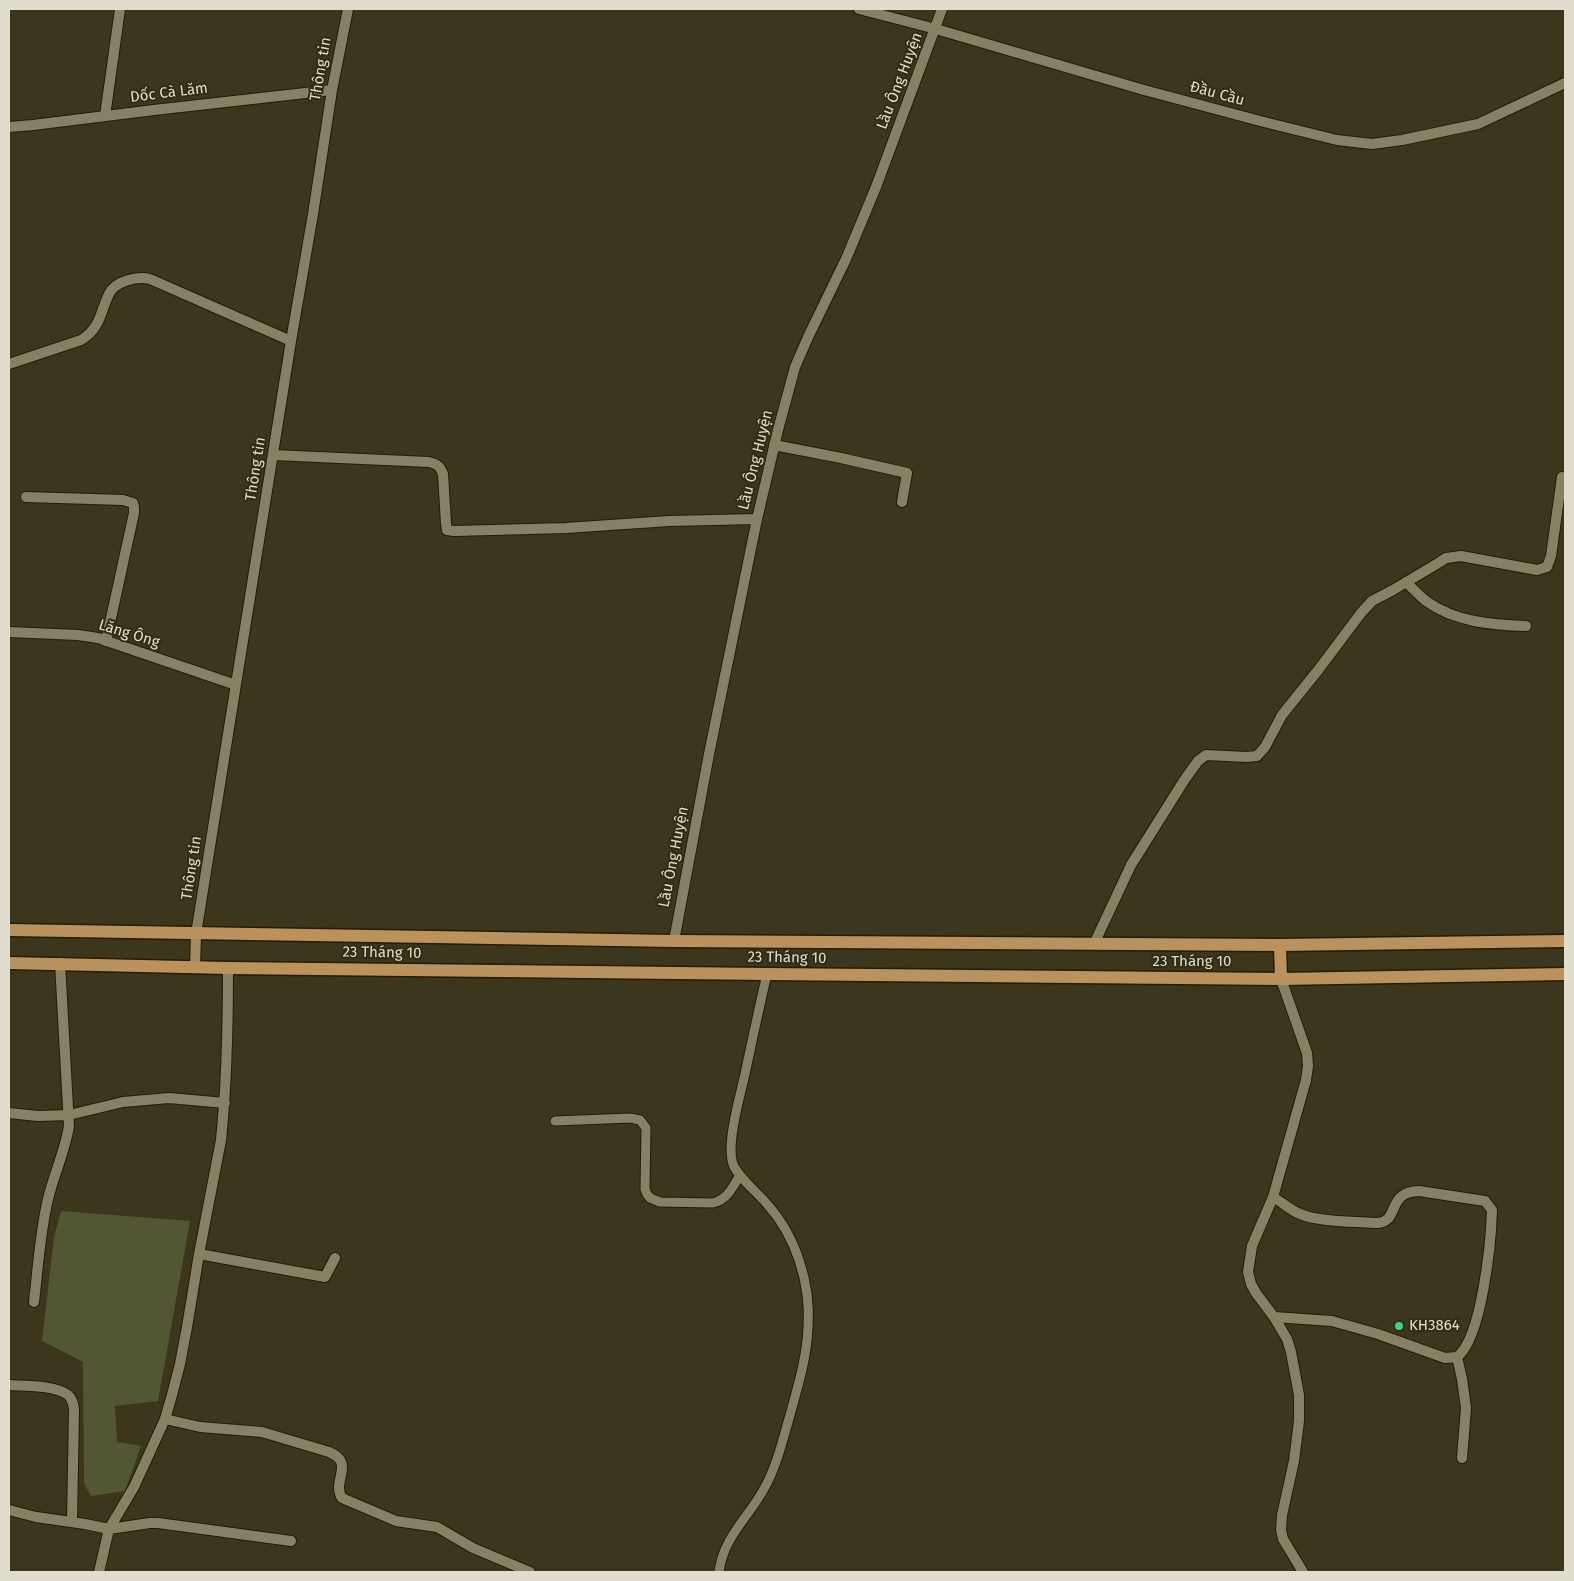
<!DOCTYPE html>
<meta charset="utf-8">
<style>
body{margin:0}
#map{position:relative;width:1574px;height:1581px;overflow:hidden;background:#3b361c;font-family:"Fira Sans",sans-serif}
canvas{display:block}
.frame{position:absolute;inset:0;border:10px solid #e0ddce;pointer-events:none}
</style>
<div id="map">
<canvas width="1574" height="1581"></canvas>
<div class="frame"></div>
</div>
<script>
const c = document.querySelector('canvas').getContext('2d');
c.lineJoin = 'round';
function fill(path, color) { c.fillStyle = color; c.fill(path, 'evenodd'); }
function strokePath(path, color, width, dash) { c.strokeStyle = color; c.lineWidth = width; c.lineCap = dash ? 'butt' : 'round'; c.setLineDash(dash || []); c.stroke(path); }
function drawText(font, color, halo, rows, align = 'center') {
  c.font = font + ' "Fira Sans",sans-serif'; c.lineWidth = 4; c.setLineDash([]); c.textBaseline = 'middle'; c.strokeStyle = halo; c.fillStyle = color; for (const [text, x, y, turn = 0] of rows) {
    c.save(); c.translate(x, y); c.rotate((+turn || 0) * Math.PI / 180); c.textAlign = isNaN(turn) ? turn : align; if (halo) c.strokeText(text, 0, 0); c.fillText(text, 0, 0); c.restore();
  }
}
const green = new Path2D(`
 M61 1211 190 1221 158 1401 115 1406 117 1442 141 1446 125 1491 91 1496 84 1483 83 1362 42 1341 54 1237Z`);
const service = new Path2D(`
 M555 1121 630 1118 640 1120 646 1128 645 1189 647 1194 650 1198 660 1202 713 1203C728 1199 732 1188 740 1175
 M719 1572C723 1537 750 1516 765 1487 777 1465 783 1439 790 1415 798 1386 807 1357 808 1327 811 1284 796 1236 767 1204 758 1193 737 1176 733 1164 726 1144 740 1096 745 1074 752 1041 759 1008 767 974`);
const minor = new Path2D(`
 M859 9 936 29 1144 90 1264 122 1337 140 1372 144 1402 140 1478 124 1565 83
 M105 116 120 9
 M9 127 33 125 154 110 332 90
 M9 364 81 340C101 328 100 312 109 294 115 281 137 276 150 279L291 341
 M774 445 841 458 907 473 902 502
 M273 455 429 462C437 464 440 466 443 474L446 524 447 530 454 531 566 528 669 521 757 519
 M26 497 123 500 133 503 134 507V513L106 641
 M1406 582C1412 588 1419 595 1426 601 1455 622 1492 625 1526 626
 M9 632 78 635 98 638 236 685
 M196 934 291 341 313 214 332 90 348 9
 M674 941 709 754 757 519 778 430 795 367 809 335 846 259 876 187 942 9
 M1094 944 1131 865 1185 779 1198 761 1206 755 1246 757 1257 756 1265 747 1282 715 1319 669 1361 613 1372 601 1393 590 1440 562 1446 558 1461 556 1537 570 1547 567 1551 556 1562 477
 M1281 979 1307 1053 1308 1066 1306 1080 1273 1197 1252 1246 1248 1272 1251 1284 1256 1293 1274 1317 1287 1339 1291 1352 1299 1395V1421L1294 1461 1282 1515 1281 1530 1283 1539 1303 1572
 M9 1113 38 1116 69 1115 123 1102 169 1098 225 1103
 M1273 1197C1282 1202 1290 1210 1300 1214 1319 1222 1357 1222 1378 1223 1400 1221 1386 1192 1419 1191L1485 1201 1492 1210C1491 1242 1482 1338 1457 1357L1445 1358 1378 1334 1332 1321 1274 1317
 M199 1254 325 1277 335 1258
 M34 1302C38 1268 40 1232 48 1199 54 1174 65 1151 69 1126L60 963
 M1457 1357 1462 1379 1466 1408 1462 1458
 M9 1385C24 1386 56 1385 68 1395 72 1398 73 1403 74 1409L72 1522
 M165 1419 200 1427 262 1432 329 1452C356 1463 331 1481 342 1498L396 1521 437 1527 473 1548 530 1572
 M9 1510 36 1517 85 1524 109 1529 150 1523H158L291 1541
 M99 1572 109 1529 134 1487 165 1419 172 1395 180 1364 187 1327 199 1254 221 1140C227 1082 228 1025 228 968`);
const secondary = new Path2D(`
 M195 967 196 934`);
const primary = new Path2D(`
 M9 930 674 941 1280 945 1565 941
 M1280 945 1281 979
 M9 963 228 968 767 974 1281 979 1565 974`);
const markers = [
 [1399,1326,5,"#36d880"]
];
const streetNames = [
 ["Thông tin",321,69,-80],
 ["Lầu Ông Huyện",900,81,-69],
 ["Dốc Cà Lăm",169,93,-7],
 ["Đầu Cầu",1217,94,15],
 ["Lầu Ông Huyện",756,460,-76],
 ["Thông tin",256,469,-81],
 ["Lăng Ông",129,634,17],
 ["Lầu Ông Huyện",674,857,-79],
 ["Thông tin",192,868,-81],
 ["23 Tháng 10",382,953,1],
 ["23 Tháng 10",787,958,1],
 ["23 Tháng 10",1192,962]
];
const poiNames = [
 ["KH3864",1409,1326]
];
fill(green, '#525633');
strokePath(service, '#221d04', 11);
strokePath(minor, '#221d04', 12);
strokePath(secondary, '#221d04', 12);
strokePath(primary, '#221d04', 15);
strokePath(service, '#868165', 9);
strokePath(minor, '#868165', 10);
strokePath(secondary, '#a08a62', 10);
strokePath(primary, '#ba925e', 12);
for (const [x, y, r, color] of markers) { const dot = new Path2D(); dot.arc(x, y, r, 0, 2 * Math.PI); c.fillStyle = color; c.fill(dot); strokePath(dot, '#312c12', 2); }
drawText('15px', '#e0ddce', '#312c12', streetNames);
drawText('15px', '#e0ddce', '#312c12', poiNames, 'left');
</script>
